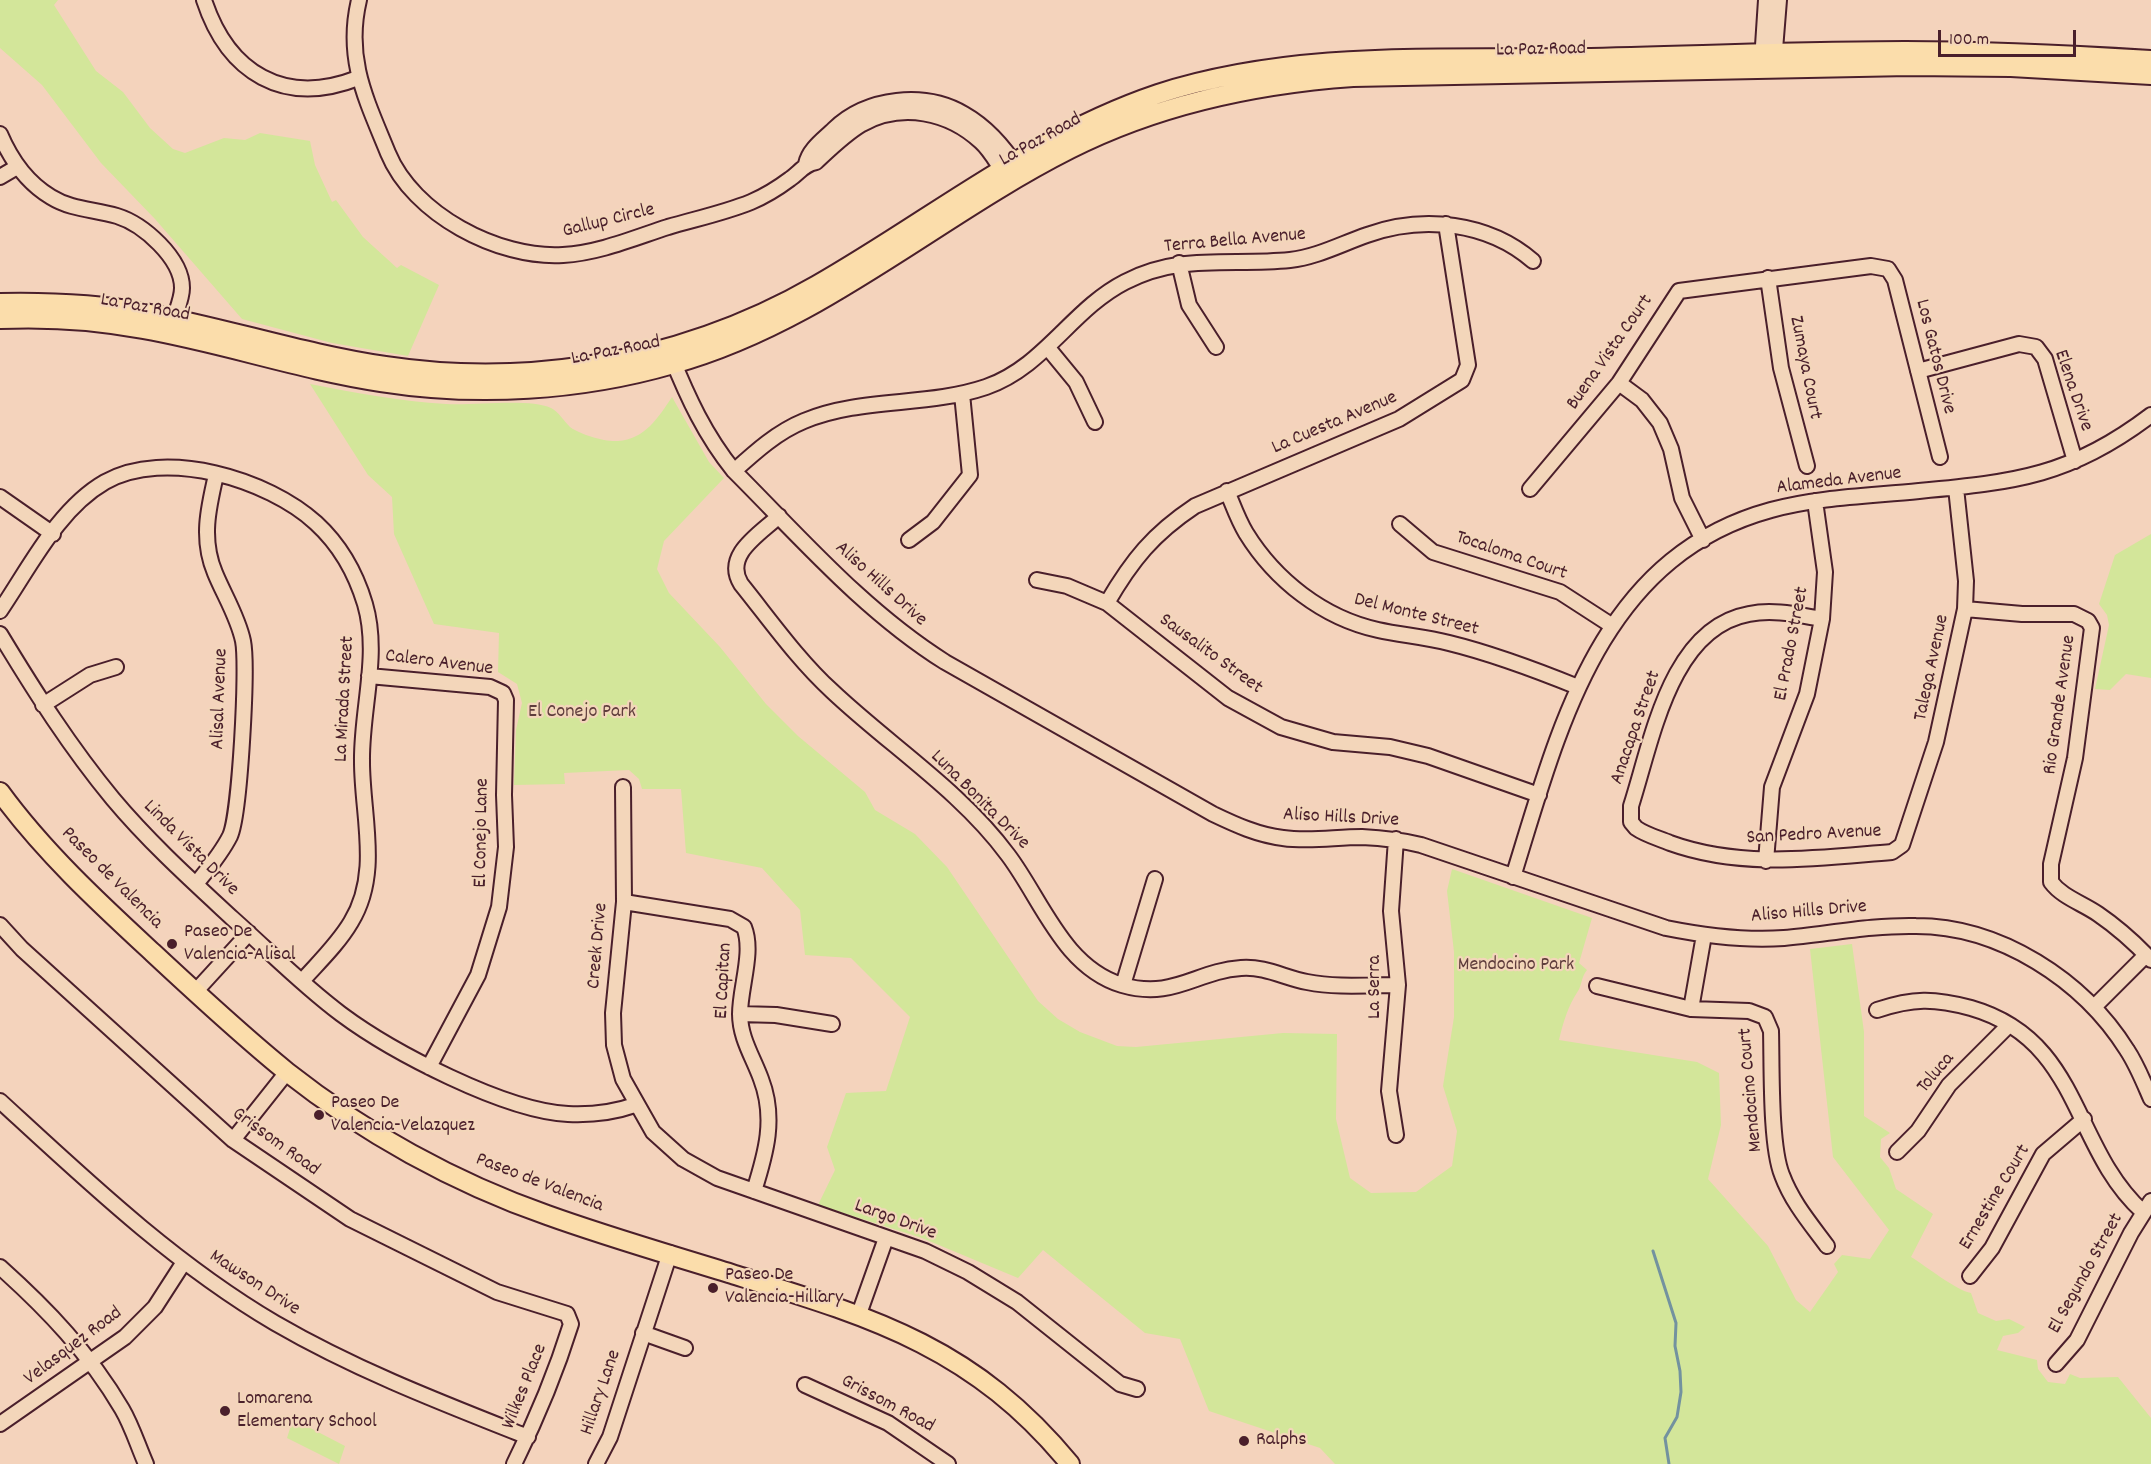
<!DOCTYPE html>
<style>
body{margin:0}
#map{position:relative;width:2151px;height:1464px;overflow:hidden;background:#f4d3bc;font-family:Dekko,sans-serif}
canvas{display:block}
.scale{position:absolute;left:1938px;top:30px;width:138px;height:27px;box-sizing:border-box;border:3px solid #4a1f2b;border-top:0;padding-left:8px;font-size:18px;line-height:21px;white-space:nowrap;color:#4a1f2b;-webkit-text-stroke:4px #f3d6ba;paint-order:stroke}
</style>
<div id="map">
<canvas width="2151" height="1464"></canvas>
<div class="scale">100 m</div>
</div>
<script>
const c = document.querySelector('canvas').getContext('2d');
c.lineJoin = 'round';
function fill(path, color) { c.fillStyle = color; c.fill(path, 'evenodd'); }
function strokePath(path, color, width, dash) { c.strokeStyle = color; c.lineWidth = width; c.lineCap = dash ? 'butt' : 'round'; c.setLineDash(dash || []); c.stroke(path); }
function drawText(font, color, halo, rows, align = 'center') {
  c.font = font + ' Dekko,sans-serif'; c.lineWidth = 4.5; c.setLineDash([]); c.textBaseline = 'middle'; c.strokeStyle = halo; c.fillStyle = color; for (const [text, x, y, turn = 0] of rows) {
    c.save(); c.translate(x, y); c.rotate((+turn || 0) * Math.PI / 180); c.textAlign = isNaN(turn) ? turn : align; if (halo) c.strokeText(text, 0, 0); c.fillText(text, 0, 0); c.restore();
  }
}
const green = new Path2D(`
 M0 0H58L54 5 96 71 123 92 150 128 173 149 185 153 224 138 245 140 260 133 310 141 315 165 332 202 336 200 363 237 397 268 401 265 439 285 408 356 332 343 242 319 155 219 101 163 42 85 0 48Z
 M310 384C355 393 400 401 446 404 472 406 529 398 551 408 558 411 564 421 570 427 581 435 605 442 618 441 645 439 658 418 672 397L709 462 724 478 664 541 657 569 669 593 720 647 766 704 798 736 865 792 875 810 915 834 947 867 1038 1001 1058 1019 1080 1032 1117 1046 1136 1047 1283 1033 1337 1034 1336 1119 1350 1178 1371 1193 1416 1192 1452 1166 1457 1131 1443 1086 1454 1017V952L1447 891 1452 869 1592 918 1579 963 1587 970C1581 977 1582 985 1578 991 1568 1006 1563 1023 1559 1040L1697 1062 1719 1073 1721 1125 1708 1179 1768 1246 1796 1300 1810 1312 1838 1272 1834 1264 1842 1255 1870 1259 1889 1230 1833 1157 1810 949 1852 944 1864 1032V1116L1890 1133 1881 1139 1880 1157 1889 1168 1896 1189 1933 1214 1911 1257C1926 1266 1957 1291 1971 1293L1978 1313 1996 1321 2009 1319 2025 1327 2018 1333 2003 1336 1997 1350 2037 1360 2038 1369 2048 1382 2065 1384 2070 1374 2080 1378 2118 1377 2151 1418V1464H1335L1320 1448 1209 1411 1180 1339 1145 1333 1043 1250 1018 1278 922 1238 818 1205 835 1170 827 1147 846 1093 886 1091 910 1017 851 958 805 955 800 910 762 868 686 853 681 789H642L639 779 629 770 564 773 565 784 514 785 516 730 522 703 517 684 498 672 499 633 434 624 394 534 392 497 368 475Z
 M2151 534V678L2126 674 2110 690 2095 689 2109 625 2107 615 2099 604 2115 555Z
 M293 1419 345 1446 339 1464 287 1438Z`);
const stream = new Path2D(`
 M1653 1251 1676 1323 1675 1346 1680 1371 1681 1392 1677 1417 1665 1438 1669 1464`);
const minor = new Path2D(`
 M204 0C228 73 284 107 358 78
 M359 0C345 59 366 99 388 153 413 214 498 259 563 255 599 253 634 238 668 227 695 219 724 213 751 202 765 196 778 188 790 179 800 172 804 164 816 162 830 149 845 134 862 124 902 102 949 112 981 142 991 151 998 165 1006 176
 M1762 61 1766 0
 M1774 62 1779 0
 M0 134C11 160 26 182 51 197 72 210 94 209 117 216 143 224 182 258 182 288 182 298 177 309 174 319
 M806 164C809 149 824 139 834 129 867 97 925 91 964 114 987 127 1005 148 1019 170
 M0 177 17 167
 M1179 263 1189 305 1216 347
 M1768 278 1781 368 1807 466
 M1048 348 1076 382 1095 422
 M671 356C688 398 705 435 734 471 801 538 864 611 945 662L1213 814C1236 825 1258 835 1283 838 1310 842 1335 837 1362 837 1382 838 1401 840 1421 845L1666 928C1706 936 1744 941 1784 938 1828 934 1872 925 1916 926 2000 926 2083 980 2127 1050 2137 1065 2144 1083 2151 1099
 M1918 371 2019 344 2036 347 2045 359 2075 461
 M1619 383 1642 400 1660 423 1671 449 1682 498 1703 540
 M734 471C755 452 777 432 804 421 861 397 927 407 986 387 1044 367 1072 309 1125 282 1180 253 1231 266 1290 260 1317 257 1341 244 1367 235 1423 215 1488 222 1533 261
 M1530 489 1619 383 1679 291 1871 266 1888 269 1895 280 1940 457
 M1227 491C1233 505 1238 520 1246 533 1275 580 1323 618 1378 630 1401 635 1426 637 1449 643 1494 654 1536 670 1578 687
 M0 497 53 534
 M779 516C760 534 723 555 741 584 770 620 798 660 832 691 889 745 961 791 1008 855 1042 900 1063 967 1122 985 1173 1000 1196 971 1241 968 1265 966 1285 978 1307 982 1337 988 1368 985 1398 985
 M1400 524 1433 552 1560 592 1611 625
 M909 540 933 522 970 475 962 394
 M1037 580 1067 586 1107 603 1228 698 1281 727 1333 742 1390 747 1428 756 1539 795
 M1107 603C1132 560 1153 534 1195 506L1399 419 1462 380 1468 365 1446 224
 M1965 609 2022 614H2074L2088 621 2092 628 2075 758 2051 864V882C2062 897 2082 903 2098 914 2117 927 2135 943 2151 960
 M0 611C30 567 58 509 105 482 165 448 268 479 316 523 340 545 356 574 365 604 380 655 361 710 362 762 362 816 381 873 351 922 338 944 319 962 302 981
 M1822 619C1798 615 1774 609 1749 614 1670 628 1652 741 1631 806V822L1636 828C1646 835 1658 838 1670 843 1742 869 1817 858 1892 852L1902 845 1936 742 1965 609 1966 581 1956 488
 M0 634C35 692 70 747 113 799 149 842 191 880 232 918 268 950 302 985 341 1014 392 1052 505 1111 568 1114 590 1115 615 1112 635 1105
 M369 676 490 687 503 693 506 700 504 795 506 847 499 907 478 975 429 1067
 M43 705 90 675 116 667
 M623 787 624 902 613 1013 614 1045 623 1079 653 1132 683 1159 717 1178 925 1251 968 1272 1017 1302 1120 1384 1137 1389
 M1766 861 1772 787 1807 694 1822 619 1825 572 1815 501
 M1513 877C1559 729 1599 557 1771 510 1819 497 1870 496 1919 491 2016 482 2071 476 2151 415
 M196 884C208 869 221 854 230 836 240 814 248 666 243 641 238 617 224 595 215 573 201 540 208 509 216 475
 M624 902 730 919 744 927C754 952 740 987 740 1014 740 1038 753 1057 761 1079 776 1118 766 1153 754 1191
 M0 925 22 949 233 1140 350 1219 497 1292 567 1314 571 1324C556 1372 537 1418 514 1464
 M1123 985 1155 879
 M1597 986 1691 1009 1749 1011 1765 1017 1771 1031C1772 1067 1770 1145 1782 1175 1792 1202 1810 1223 1827 1246
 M195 992 249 933
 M2094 1007 2146 955
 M1691 1009 1704 935
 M1877 1010C1913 998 1934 998 1971 1008 2082 1040 2071 1147 2143 1212
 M740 1014 776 1015 832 1024
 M0 1101C87 1181 173 1263 275 1323 356 1370 442 1403 528 1437
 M1396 1135 1389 1091 1398 985 1391 911 1396 839
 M233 1140 287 1072
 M1897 1152 1918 1131 1949 1085 2009 1025
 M0 1267C48 1310 89 1353 122 1409 132 1426 138 1446 146 1464
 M1970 1276 1992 1248 2043 1154 2084 1119
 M859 1314 886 1238
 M643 1333 685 1348
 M2056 1364 2077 1340 2131 1233 2151 1201
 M805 1385 888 1423 948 1464
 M0 1424 125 1337 155 1307 184 1262
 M596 1464 610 1437 670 1253`);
const major = new Path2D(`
 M0 303C49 302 97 304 145 313 226 328 304 354 385 366 451 376 520 376 586 366 667 353 746 326 817 285 931 220 1033 136 1158 94 1294 50 1440 60 1580 58 1689 56 1797 51 1905 51 1987 51 2069 55 2151 60
 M0 319C48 317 96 320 143 329 223 343 301 370 381 382 477 397 580 391 673 364 821 323 935 217 1070 149 1159 104 1254 84 1353 77L1909 66 2011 67 2151 75
 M0 792C43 851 98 902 151 951 195 992 240 1034 287 1072 363 1132 455 1183 547 1215 608 1237 671 1255 732 1274 871 1317 973 1346 1070 1464`);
const markers = [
 [172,944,6,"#4a1f2b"],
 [319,1115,6,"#4a1f2b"],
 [713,1288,6,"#4a1f2b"],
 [225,1411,6,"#4a1f2b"],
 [1244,1441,6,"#4a1f2b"]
];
const streetNames = [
 ["La Paz Road",1541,51,-1],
 ["La Paz Road",1041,141,-29],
 ["Gallup Circle",609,222,-14],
 ["Terra Bella Avenue",1235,242,-5],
 ["La Paz Road",145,309,10],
 ["La Paz Road",616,352,-11],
 ["Buena Vista Court",1611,353,-55],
 ["Los Gatos Drive",1934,357,76],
 ["Zumaya Court",1804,368,79],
 ["Elena Drive",2072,391,71],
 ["La Cuesta Avenue",1335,424,-23],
 ["Alameda Avenue",1839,482,-7],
 ["Tocaloma Court",1511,557,19],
 ["Aliso Hills Drive",880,585,42],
 ["Del Monte Street",1416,616,14],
 ["El Prado Street",1793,644,-79],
 ["Sausalito Street",1210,655,36],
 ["Calero Avenue",439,664,7],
 ["Talega Avenue",1933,668,-78],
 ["Alisal Avenue",221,699,-88],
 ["La Mirada Street",346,699,-87],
 ["Rio Grande Avenue",2061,705,-82],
 ["Anacapa Street",1637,728,-71],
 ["Luna Bonita Drive",979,801,45],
 ["Aliso Hills Drive",1341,819,3],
 ["El Conejo Lane",483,833,-89],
 ["San Pedro Avenue",1814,836,-3],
 ["Linda Vista Drive",190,849,45],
 ["Paseo de Valencia",111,879,45],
 ["Aliso Hills Drive",1809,913,-5],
 ["Creek Drive",599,946,-85],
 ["El Capitan",725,981,-87],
 ["La Serra",1376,987,-90],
 ["Toluca",1937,1074,-50],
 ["Mendocino Court",1752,1090,-95],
 ["Grissom Road",275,1143,36],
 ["Paseo de Valencia",539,1184,21],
 ["Ernestine Court",1996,1198,-59],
 ["Largo Drive",895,1221,20],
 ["El Segundo Street",2087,1274,-61],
 ["Mawson Drive",254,1284,33],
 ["Velasquez Road",74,1347,-37],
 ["Wilkes Place",526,1387,-68],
 ["Hillary Lane",602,1393,-71],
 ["Grissom Road",887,1405,28]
];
const parkNames = [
 ["El Conejo Park",582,713],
 ["Mendocino Park",1516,966]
];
const poiNames = [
 ["Paseo De",184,933],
 ["Valencia-Alisal",184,956],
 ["Paseo De",331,1104],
 ["Valencia-Velazquez",331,1127],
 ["Paseo De",725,1276],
 ["Valencia-Hillary",725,1299],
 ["Lomarena",237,1400],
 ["Elementary School",237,1423],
 ["Ralphs",1256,1441]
];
fill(green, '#d3e69a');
strokePath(stream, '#73929f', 3);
strokePath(minor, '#4a1f2b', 18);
strokePath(major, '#4a1f2b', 22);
strokePath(minor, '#f3d6ba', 14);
strokePath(major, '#fbddab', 18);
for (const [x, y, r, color] of markers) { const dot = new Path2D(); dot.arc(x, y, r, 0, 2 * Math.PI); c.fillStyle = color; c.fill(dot); strokePath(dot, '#f3d6ba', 2); }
drawText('20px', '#4a1f2b', '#f3d6ba', streetNames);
drawText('20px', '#5f3d3c', '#f3d6ba', parkNames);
drawText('20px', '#4a1f2b', '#f3d6ba', poiNames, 'left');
</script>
